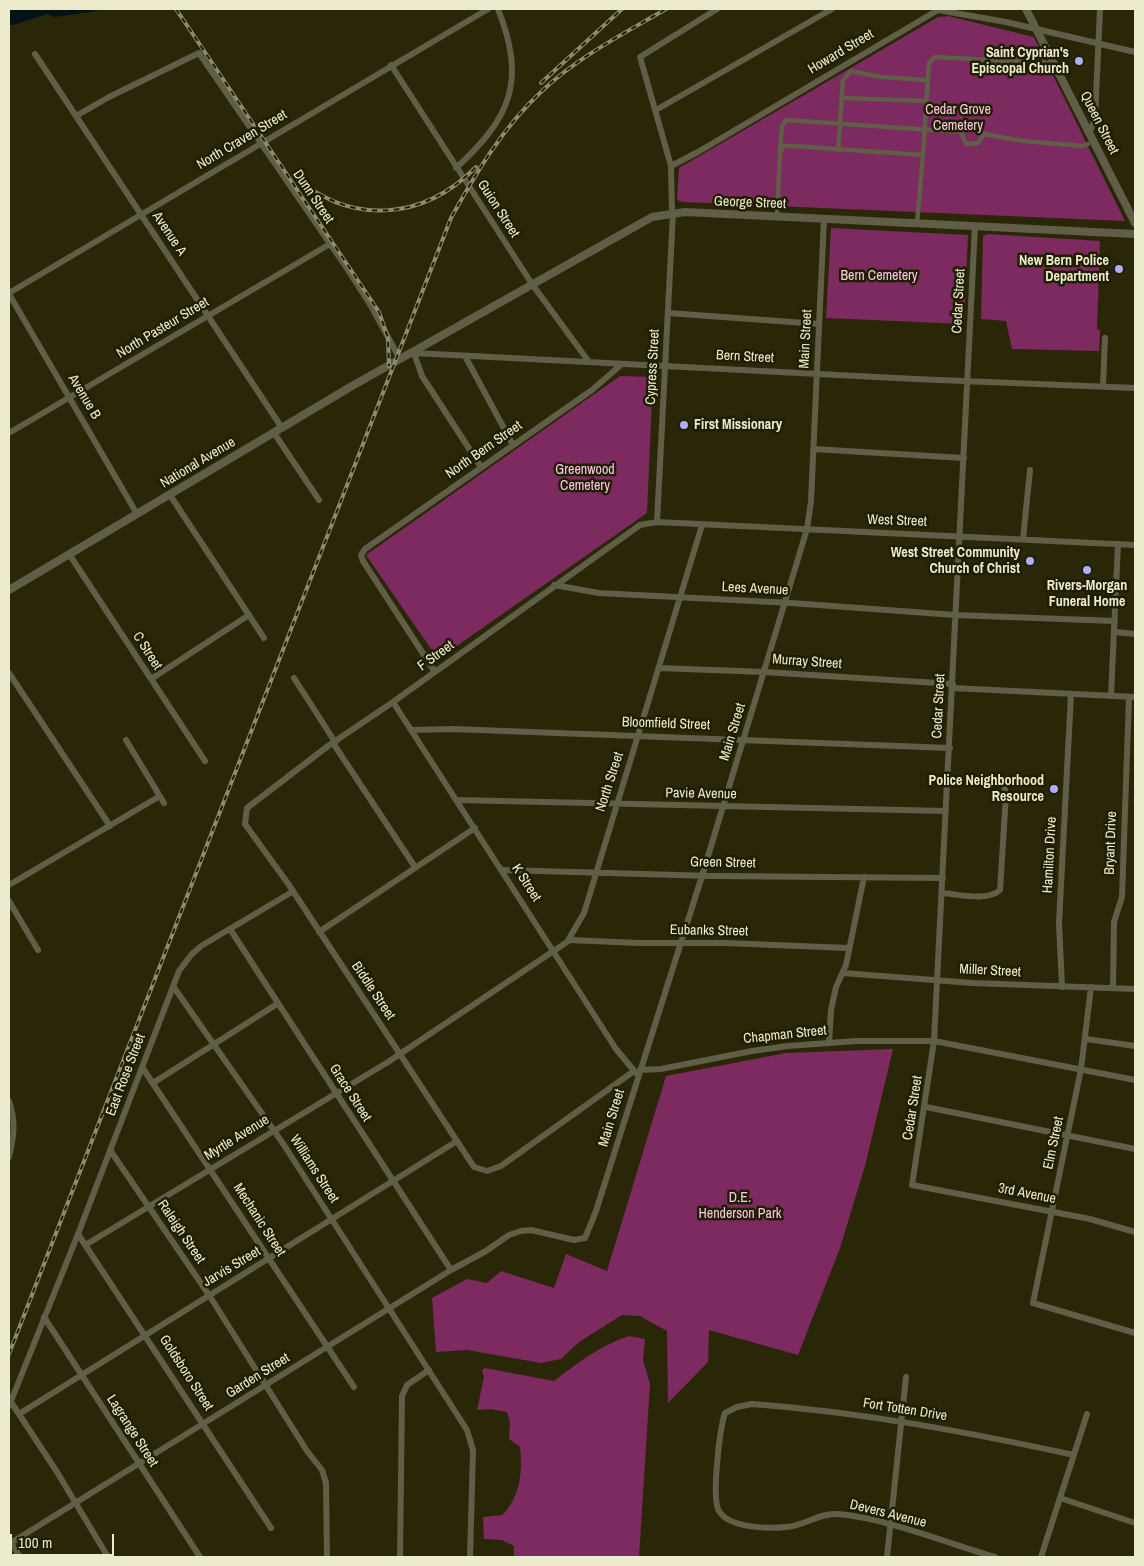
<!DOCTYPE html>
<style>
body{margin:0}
#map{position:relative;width:1144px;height:1566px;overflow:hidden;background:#2a2708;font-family:"Archivo Narrow",sans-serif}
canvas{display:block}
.frame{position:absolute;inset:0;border:10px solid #edebce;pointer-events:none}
.scale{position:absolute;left:10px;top:1534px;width:104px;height:22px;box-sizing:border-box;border:2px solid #edebce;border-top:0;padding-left:6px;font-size:15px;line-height:18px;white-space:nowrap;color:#edebce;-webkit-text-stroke:4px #201e01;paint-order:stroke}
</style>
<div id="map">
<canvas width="1144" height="1566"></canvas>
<div class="frame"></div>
<div class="scale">100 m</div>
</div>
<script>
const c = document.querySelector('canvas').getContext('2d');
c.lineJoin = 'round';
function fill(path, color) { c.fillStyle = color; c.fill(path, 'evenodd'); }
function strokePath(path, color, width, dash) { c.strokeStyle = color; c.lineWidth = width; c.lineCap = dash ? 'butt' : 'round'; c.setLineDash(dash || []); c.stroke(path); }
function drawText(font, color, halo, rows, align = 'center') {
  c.font = font + ' "Archivo Narrow",sans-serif'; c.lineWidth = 5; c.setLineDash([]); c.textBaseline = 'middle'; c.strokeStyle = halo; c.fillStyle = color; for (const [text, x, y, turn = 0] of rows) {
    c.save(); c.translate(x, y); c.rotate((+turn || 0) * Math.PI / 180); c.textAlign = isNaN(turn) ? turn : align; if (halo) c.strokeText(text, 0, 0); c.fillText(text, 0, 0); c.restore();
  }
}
const green = new Path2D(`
 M948 16 1034 37 1125 221 682 202 677 200 679 168 938 17Z
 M831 228 968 235 964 324 826 318Z
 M988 234 1100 241 1097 330H1100L1099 351 1012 349 1006 321 981 319 983 236Z
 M620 376 653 377 647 513 438 659 366 555Z
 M893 1049 865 1166 840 1248 798 1355 709 1330 708 1362 668 1403 667 1331 640 1316 622 1315 579 1342 561 1359 541 1363 467 1350 436 1352 432 1298 467 1279 487 1283 501 1271 554 1288 566 1254 607 1271 666 1076 786 1053Z
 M629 1336 645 1339 643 1360 650 1384 639 1557H514V1546L502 1540 484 1539 483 1517 502 1515C520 1498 523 1472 520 1447L509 1439 510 1422 507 1412 491 1409 477 1410 484 1377 482 1370 485 1368 554 1381C577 1363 601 1345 629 1336Z`);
const water = new Path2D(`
 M9 9H109L55 17 47 14 14 25H9Z`);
const pedestrian = new Path2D(`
 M842 98 926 101
 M984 134 1023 141 1083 146 1088 144
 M780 150 782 126 786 120 961 132 966 144 978 143 984 134 978 126 970 124 961 132
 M838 150 843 80 851 71 881 77 928 80
 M923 155 929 63 935 57 1047 63
 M777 216 780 152 784 146H793L923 155 917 223`);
const minor = new Path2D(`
 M35 54 282 428
 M391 65 532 284 589 362
 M656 110 832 9
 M76 116 109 97 199 53 344 264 371 306 400 359
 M1089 133 1095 119 1100 9
 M671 166 698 152 938 10 1006 22 1135 52
 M456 168C512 117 526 80 498 9
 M672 213 671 166 640 57 717 9
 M975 226 934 1041 912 1185 1090 1219 1135 1232
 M9 293 488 9
 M9 294 137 514
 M668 313 819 324
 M465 356 513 445
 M1103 386 1105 338
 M9 433 330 244
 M274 433 319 500
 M813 449 964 458
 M481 467 422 376 414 353 915 379 1135 388
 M170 495 264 638
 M657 522 673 213
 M1023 539 1030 470
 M69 554 205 761
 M554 585 599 593 791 603 955 615 1115 621
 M1115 632 1135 634
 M660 668 764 672 953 684
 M435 672 363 561 361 555 365 549 592 390 622 364
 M9 673 110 826
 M294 678 335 742
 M151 679 249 615
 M953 688 1135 697
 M1111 696 1118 544
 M393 702 616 1049 636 1073
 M411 730 453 729 950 748
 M126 740 164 803
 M333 743 415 867
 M456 800 946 811
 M503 870 713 876 943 878
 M9 885 160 796
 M942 893C957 894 988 902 1000 890L1006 795 1004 785 996 780 948 779
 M9 901 38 950
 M230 929 451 1270
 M319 932 475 828
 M569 940 639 943H726L848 948
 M843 973 972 983 1135 989
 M173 986 284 1145 467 1430 473 1450 470 1557
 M1062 987 1059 923 1071 694
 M1091 987 1081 1069 1033 1303 1135 1333
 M1113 988 1114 922 1122 897 1129 697
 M1086 1039 1135 1046
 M829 1043 831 1010 836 987 846 965 864 877
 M142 1067 354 1387
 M640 1070 661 1069 752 1051 788 1046 856 1041H934L1135 1080
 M634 1071 501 1166 487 1171 474 1167 289 885 245 824 247 808 328 746 393 702 640 525 657 522 1135 545
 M153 1083 277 1004
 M9 1101C16 1120 14 1137 9 1157
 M926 1107 1135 1149
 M110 1150 209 1295 307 1451 322 1470 326 1483 327 1557
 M78 1234 271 1528
 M87 1244 388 1062 567 942 584 913 702 525
 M44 1317 200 1557
 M11 1402 57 1472 108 1557
 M9 1406 78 1234 179 971 191 955 201 946 292 892
 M19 1414 457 1141
 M1060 1498 1135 1523
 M10 1541 20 1557
 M9 1544 451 1270 486 1251 509 1235 521 1231 531 1230 574 1240 585 1238 596 1211 702 876 807 529 811 501 824 218
 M400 1557 402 1396 407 1385 429 1370
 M887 1557 906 1377
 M995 1557C946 1543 887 1518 837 1514 819 1513 804 1526 786 1527 768 1529 729 1528 719 1511 711 1498 720 1428 725 1413L737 1407 752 1404C861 1412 967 1432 1074 1455
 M1041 1557 1087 1414`);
const tertiary = new Path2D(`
 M1026 9 1135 223
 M9 590 352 386 652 217 685 212 1135 234`);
const rail = new Path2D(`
 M176 9 379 312 388 338 389 366
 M541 83 622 9
 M293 175C350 226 423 221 476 167
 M9 1354 451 218C476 173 503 127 542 91 578 57 623 34 666 9`);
const markers = [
 [1079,61,5,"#afaefa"],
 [1119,269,5,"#afaefa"],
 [684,425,5,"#afaefa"],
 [1030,561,5,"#afaefa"],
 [1087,570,5,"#afaefa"],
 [1054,789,5,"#afaefa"]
];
const streetNames = [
 ["Howard Street",841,52,-31],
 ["Queen Street",1099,123,63],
 ["North Craven Street",242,140,-31],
 ["Dunn Street",313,197,56],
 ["George Street",750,203,2],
 ["Guion Street",498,209,57],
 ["Avenue A",169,234,56],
 ["Cedar Street",959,301,-87],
 ["North Pasteur Street",163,328,-31],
 ["Main Street",806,339,-87],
 ["Bern Street",745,357,3],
 ["Cypress Street",653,367,-87],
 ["Avenue B",84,397,59],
 ["North Bern Street",484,450,-35],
 ["National Avenue",198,463,-31],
 ["West Street",897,521,2],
 ["Lees Avenue",755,589,3],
 ["C Street",147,651,57],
 ["F Street",436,656,-36],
 ["Murray Street",807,662,4],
 ["Cedar Street",939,706,-87],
 ["Bloomfield Street",666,724,2],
 ["Main Street",733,732,-73],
 ["North Street",610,782,-72],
 ["Pavie Avenue",701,794,1],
 ["Bryant Drive",1111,843,-88],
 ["Hamilton Drive",1050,855,-87],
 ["Green Street",723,863,1],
 ["K Street",526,883,57],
 ["Eubanks Street",709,931,1],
 ["Miller Street",990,971,3],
 ["Biddle Street",373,991,56],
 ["Chapman Street",785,1035,-6],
 ["East Rose Street",126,1075,-69],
 ["Grace Street",350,1093,57],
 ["Cedar Street",913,1108,-81],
 ["Main Street",612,1118,-73],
 ["Myrtle Avenue",237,1138,-32],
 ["Elm Street",1054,1143,-78],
 ["Williams Street",314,1169,57],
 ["3rd Avenue",1027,1194,11],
 ["Mechanic Street",259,1220,57],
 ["Raleigh Street",181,1232,56],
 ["Jarvis Street",232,1267,-31],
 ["Goldsboro Street",186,1373,57],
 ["Garden Street",258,1376,-32],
 ["Fort Totten Drive",905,1410,9],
 ["Lagrange Street",132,1431,57],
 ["Devers Avenue",888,1514,14]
];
const poiNames = [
 ["Saint Cyprian's",1069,53],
 ["Episcopal Church",1069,69],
 ["New Bern Police",1109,261],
 ["Department",1109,277],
 ["First Missionary",694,425,"left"],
 ["West Street Community",1020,553],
 ["Church of Christ",1020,569],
 ["Rivers-Morgan",1087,586,"center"],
 ["Funeral Home",1087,602,"center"],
 ["Police Neighborhood",1044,781],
 ["Resource",1044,797]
];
const parkNames = [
 ["Cedar Grove",958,110],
 ["Cemetery",958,126],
 ["Bern Cemetery",879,276],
 ["Greenwood",585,470],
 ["Cemetery",585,486],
 ["D.E.",740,1198],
 ["Henderson Park",740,1214]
];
fill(green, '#7c2a5f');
fill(water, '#011218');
strokePath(pedestrian, '#605e47', 4.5);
strokePath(minor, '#605e47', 6);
strokePath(tertiary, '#605e47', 8);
strokePath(rail, '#8d8b6d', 4);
strokePath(rail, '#201e01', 2, [5.5]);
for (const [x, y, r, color] of markers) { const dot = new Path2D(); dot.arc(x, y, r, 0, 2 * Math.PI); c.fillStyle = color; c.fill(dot); strokePath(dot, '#201e01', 2); }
drawText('14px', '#edebce', '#201e01', streetNames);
drawText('bold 14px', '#edebce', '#201e01', poiNames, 'right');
drawText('14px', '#fdc8e5', '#201e01', parkNames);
</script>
